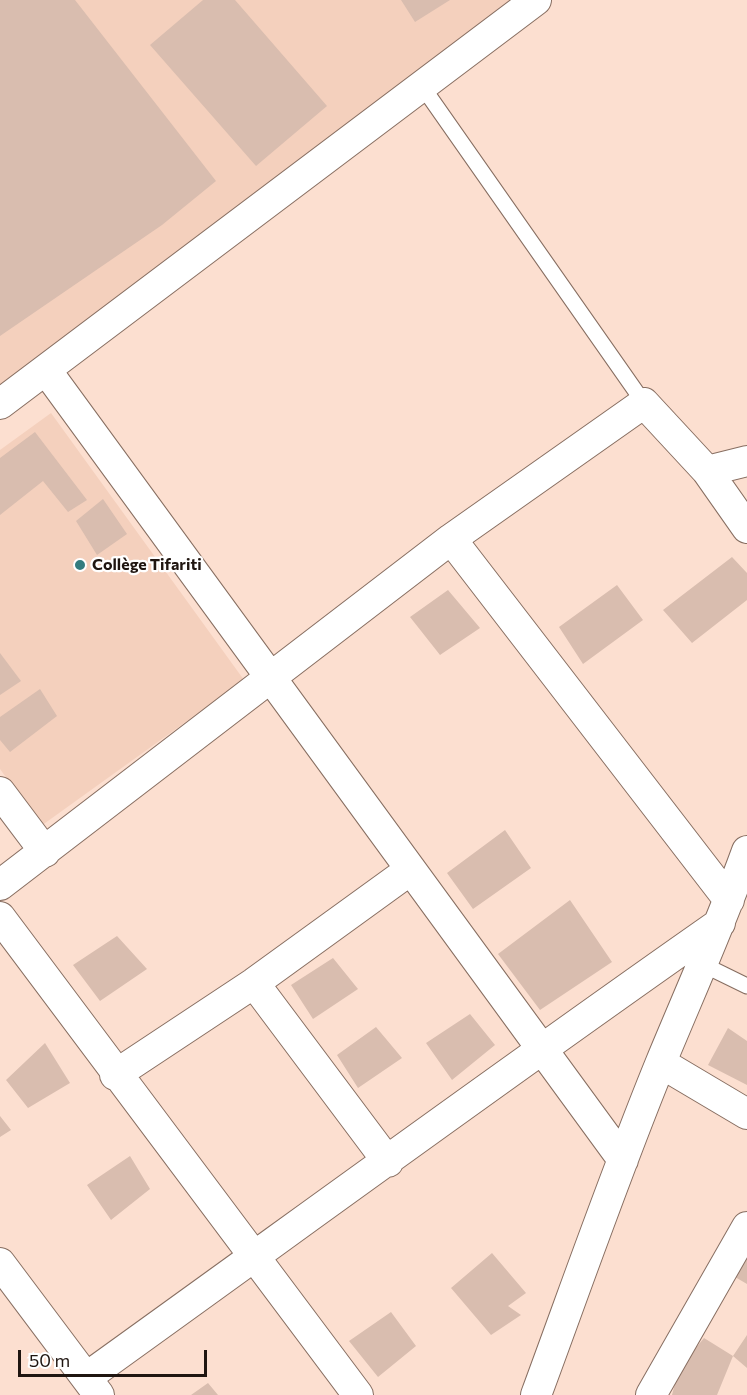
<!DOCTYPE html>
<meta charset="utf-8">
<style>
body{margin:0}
#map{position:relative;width:747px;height:1395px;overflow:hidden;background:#fcdfd0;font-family:Commissioner,sans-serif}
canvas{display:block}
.scale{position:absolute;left:18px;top:1350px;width:189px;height:27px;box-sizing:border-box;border:3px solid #1f1510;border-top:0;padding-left:8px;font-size:18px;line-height:21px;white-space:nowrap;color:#1f1510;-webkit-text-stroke:4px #fff;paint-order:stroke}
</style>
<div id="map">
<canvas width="747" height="1395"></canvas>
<div class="scale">50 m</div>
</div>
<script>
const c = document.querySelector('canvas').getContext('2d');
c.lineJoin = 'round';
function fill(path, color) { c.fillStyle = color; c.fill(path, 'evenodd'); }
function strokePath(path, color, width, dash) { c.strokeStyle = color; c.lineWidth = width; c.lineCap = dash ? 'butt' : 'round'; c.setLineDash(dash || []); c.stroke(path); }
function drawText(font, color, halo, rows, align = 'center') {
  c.font = font + ' Commissioner,sans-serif'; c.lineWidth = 4.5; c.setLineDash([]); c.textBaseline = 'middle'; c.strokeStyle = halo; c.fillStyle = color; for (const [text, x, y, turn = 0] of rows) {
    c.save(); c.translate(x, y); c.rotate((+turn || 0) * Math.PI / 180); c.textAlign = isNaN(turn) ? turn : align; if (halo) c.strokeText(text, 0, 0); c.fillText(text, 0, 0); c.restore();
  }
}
const built = new Path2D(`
 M0 0H551L0 406Z
 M51 413 244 680 41 826 0 769V450Z`);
const building = new Path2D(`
 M0 0H75L216 181 162 225 0 336Z
 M203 0H235L327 106 256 166 150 45Z
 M401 0H450L415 22Z
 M35 432 87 500 68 512 43 481 0 515V458Z
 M103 499 127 534 97 555 76 521Z
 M732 557 747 573V600L692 643 663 610Z
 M617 585 643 620 583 664 559 627Z
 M448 590 480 628 440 655 410 617Z
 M0 653 21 681 0 695Z
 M40 689 57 716 10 752 0 740V717Z
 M505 830 531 868 473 909 447 873Z
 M570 900 612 962 540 1010 498 954Z
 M117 936 147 969 100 1001 73 965Z
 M333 958 358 989 313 1019 291 985Z
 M470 1014 495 1045 452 1080 426 1043Z
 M376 1027 402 1058 358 1088 337 1055Z
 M728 1028 747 1041V1085L708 1065Z
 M45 1043 70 1083 28 1108 6 1080Z
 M0 1116 11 1130 0 1137Z
 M130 1156 150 1189 111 1220 87 1185Z
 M747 1251V1284L735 1277Z
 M492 1253 526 1293 508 1306 521 1315 491 1335 451 1288Z
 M391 1312 416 1346 378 1377 349 1341Z
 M747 1335V1368L733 1356Z
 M704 1338 733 1356 717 1395H672L679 1368Z
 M208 1383 218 1395H191Z`);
const lane = new Path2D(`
 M422 86 644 403
 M704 965 747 986`);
const street = new Path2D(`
 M46 370 623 1160
 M0 404 536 0
 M707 471 747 461
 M451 539 729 900
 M0 792 45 852
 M0 885 451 539 644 403 707 471 747 528
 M0 917 358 1395
 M254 983 388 1162
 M661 1063 747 1114
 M115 1075 254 983 410 870
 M0 1263 99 1395
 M87 1377C297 1226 507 1072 720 923
 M536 1395C577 1284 616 1172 661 1062 690 992 721 923 747 851
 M651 1395 747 1227`);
const markers = [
 [80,565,6,"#337c7f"]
];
const poiNames = [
 ["Collège Tifariti",92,565]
];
fill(built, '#f4d0bd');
fill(building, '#d9bdaf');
strokePath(lane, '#876e61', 17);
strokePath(street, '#876e61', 32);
strokePath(lane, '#fff', 15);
strokePath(street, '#fff', 30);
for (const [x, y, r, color] of markers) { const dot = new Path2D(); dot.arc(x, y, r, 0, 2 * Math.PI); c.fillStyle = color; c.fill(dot); strokePath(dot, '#fff', 2); }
drawText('bold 16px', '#1f1510', '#fff', poiNames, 'left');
</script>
